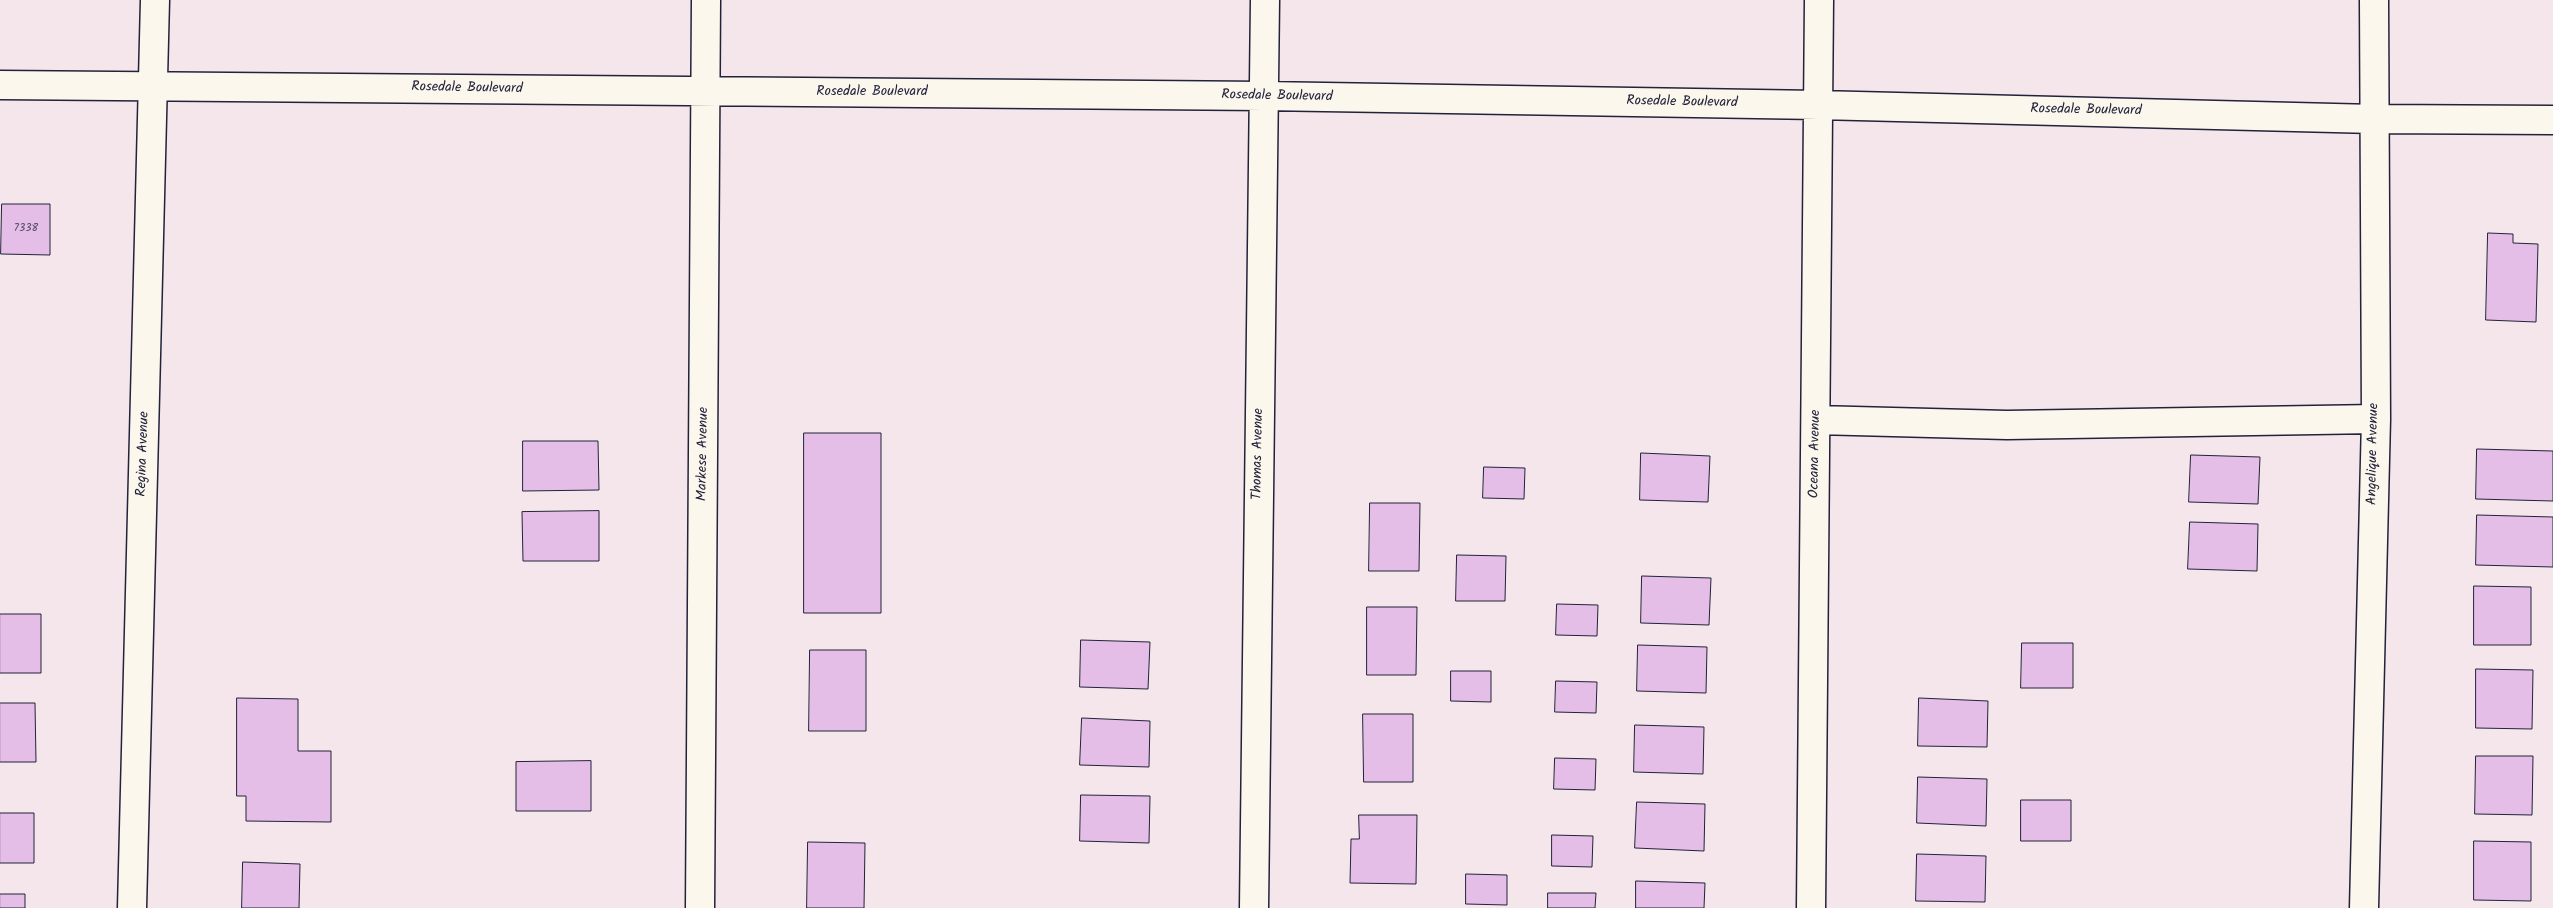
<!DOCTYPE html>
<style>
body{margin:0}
canvas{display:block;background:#f4e6ea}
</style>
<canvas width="2553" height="908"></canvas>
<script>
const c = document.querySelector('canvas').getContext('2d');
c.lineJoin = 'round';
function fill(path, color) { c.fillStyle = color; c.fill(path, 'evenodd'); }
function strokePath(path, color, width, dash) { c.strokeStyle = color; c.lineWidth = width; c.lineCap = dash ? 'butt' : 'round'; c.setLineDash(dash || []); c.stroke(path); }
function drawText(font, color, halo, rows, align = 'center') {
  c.font = font + ' Kalam,sans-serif'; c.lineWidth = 4; c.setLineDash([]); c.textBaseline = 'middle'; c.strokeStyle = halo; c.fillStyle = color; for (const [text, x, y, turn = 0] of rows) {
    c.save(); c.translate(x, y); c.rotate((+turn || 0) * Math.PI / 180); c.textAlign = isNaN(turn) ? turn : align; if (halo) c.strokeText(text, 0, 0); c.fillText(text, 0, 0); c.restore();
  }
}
const building = new Path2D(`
 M2 204H50V255L1 254Z
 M2488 233 2513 234V243L2538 244 2536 322 2486 320Z
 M804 433H881V613H804Z
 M523 441H598L599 490 523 491Z
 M2477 449 2553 451V501L2476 499Z
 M1641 453 1710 456 1708 502 1640 500Z
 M2191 455 2260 457 2258 504 2189 502Z
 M1484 467 1525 468 1524 499 1483 498Z
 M1370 503H1420L1419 571H1369Z
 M599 511V561H523L522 512Z
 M2477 515 2553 517V567L2476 565Z
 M2190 522 2258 524 2257 571 2188 569Z
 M1457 555 1506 556 1505 601H1456Z
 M1642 576 1711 578 1709 625 1641 623Z
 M2474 586 2531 587V645H2474Z
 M1557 604 1598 605 1597 636 1556 635Z
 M1367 607H1417L1416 675H1367Z
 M0 614H41V673H0Z
 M1081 640 1150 642 1148 689 1080 687Z
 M2022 643H2073V688H2021Z
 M1638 645 1707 647 1706 693 1637 691Z
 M810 650H866V731H809Z
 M2476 669 2533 670 2532 729 2476 728Z
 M1451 671H1491V702L1451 701Z
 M1556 681 1597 682 1596 713 1555 712Z
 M237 698 298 699V751H331V822L246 821V796H237Z
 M1919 698 1988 701 1987 747 1918 746Z
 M0 703H35L36 762H0Z
 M1363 714H1413V782H1364Z
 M1082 718 1150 721 1149 767 1080 765Z
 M1635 725 1704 727 1703 774 1634 772Z
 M2476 756H2533L2532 815 2475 814Z
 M1555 758 1596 759 1595 790 1554 789Z
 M591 761V811H516V762Z
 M1918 777 1987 779 1986 826 1917 823Z
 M1081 795 1150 796 1149 843 1080 841Z
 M2021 800H2071V841H2021Z
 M1637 802 1705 804 1704 851 1635 848Z
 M0 813H34V863H0Z
 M1359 815H1417L1416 884 1350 883 1351 839H1359Z
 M1552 835 1593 836 1592 867 1552 866Z
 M2474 841 2531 842V901L2474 900Z
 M808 842 865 843 864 908H807Z
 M1917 854 1986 856 1985 902 1916 901Z
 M243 862 300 864 299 908H242Z
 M1466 874 1507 875V905L1466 904Z
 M1636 881 1705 883 1704 908H1636Z
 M1548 893H1596L1595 908H1548Z
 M0 894H25V908H0Z`);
const minor = new Path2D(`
 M0 85 1263 96 1818 105 2374 119 2553 120
 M1816 420 2007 425 2376 419
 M132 908 155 0
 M700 908 706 0
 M1254 908 1265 0
 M1811 908 1819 0
 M2364 908 2376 419 2374 0`);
const numberNames = [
 ["7338",26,229]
];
const streetNames = [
 ["Rosedale Boulevard",467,89,1],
 ["Rosedale Boulevard",872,93],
 ["Rosedale Boulevard",1277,97,1],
 ["Rosedale Boulevard",1682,103,1],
 ["Rosedale Boulevard",2086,111,1],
 ["Regina Avenue",144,454,-88],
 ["Markese Avenue",704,454,-89],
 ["Thomas Avenue",1259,454,-89],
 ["Oceana Avenue",1816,454,-89],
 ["Angelique Avenue",2374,454,-89]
];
fill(building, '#e5bee7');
strokePath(building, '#22223b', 1);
strokePath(minor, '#22223b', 31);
strokePath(minor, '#fbf7ec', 28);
drawText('11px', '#534966', null, numberNames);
drawText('14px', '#22223b', '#fbf7ec', streetNames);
</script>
